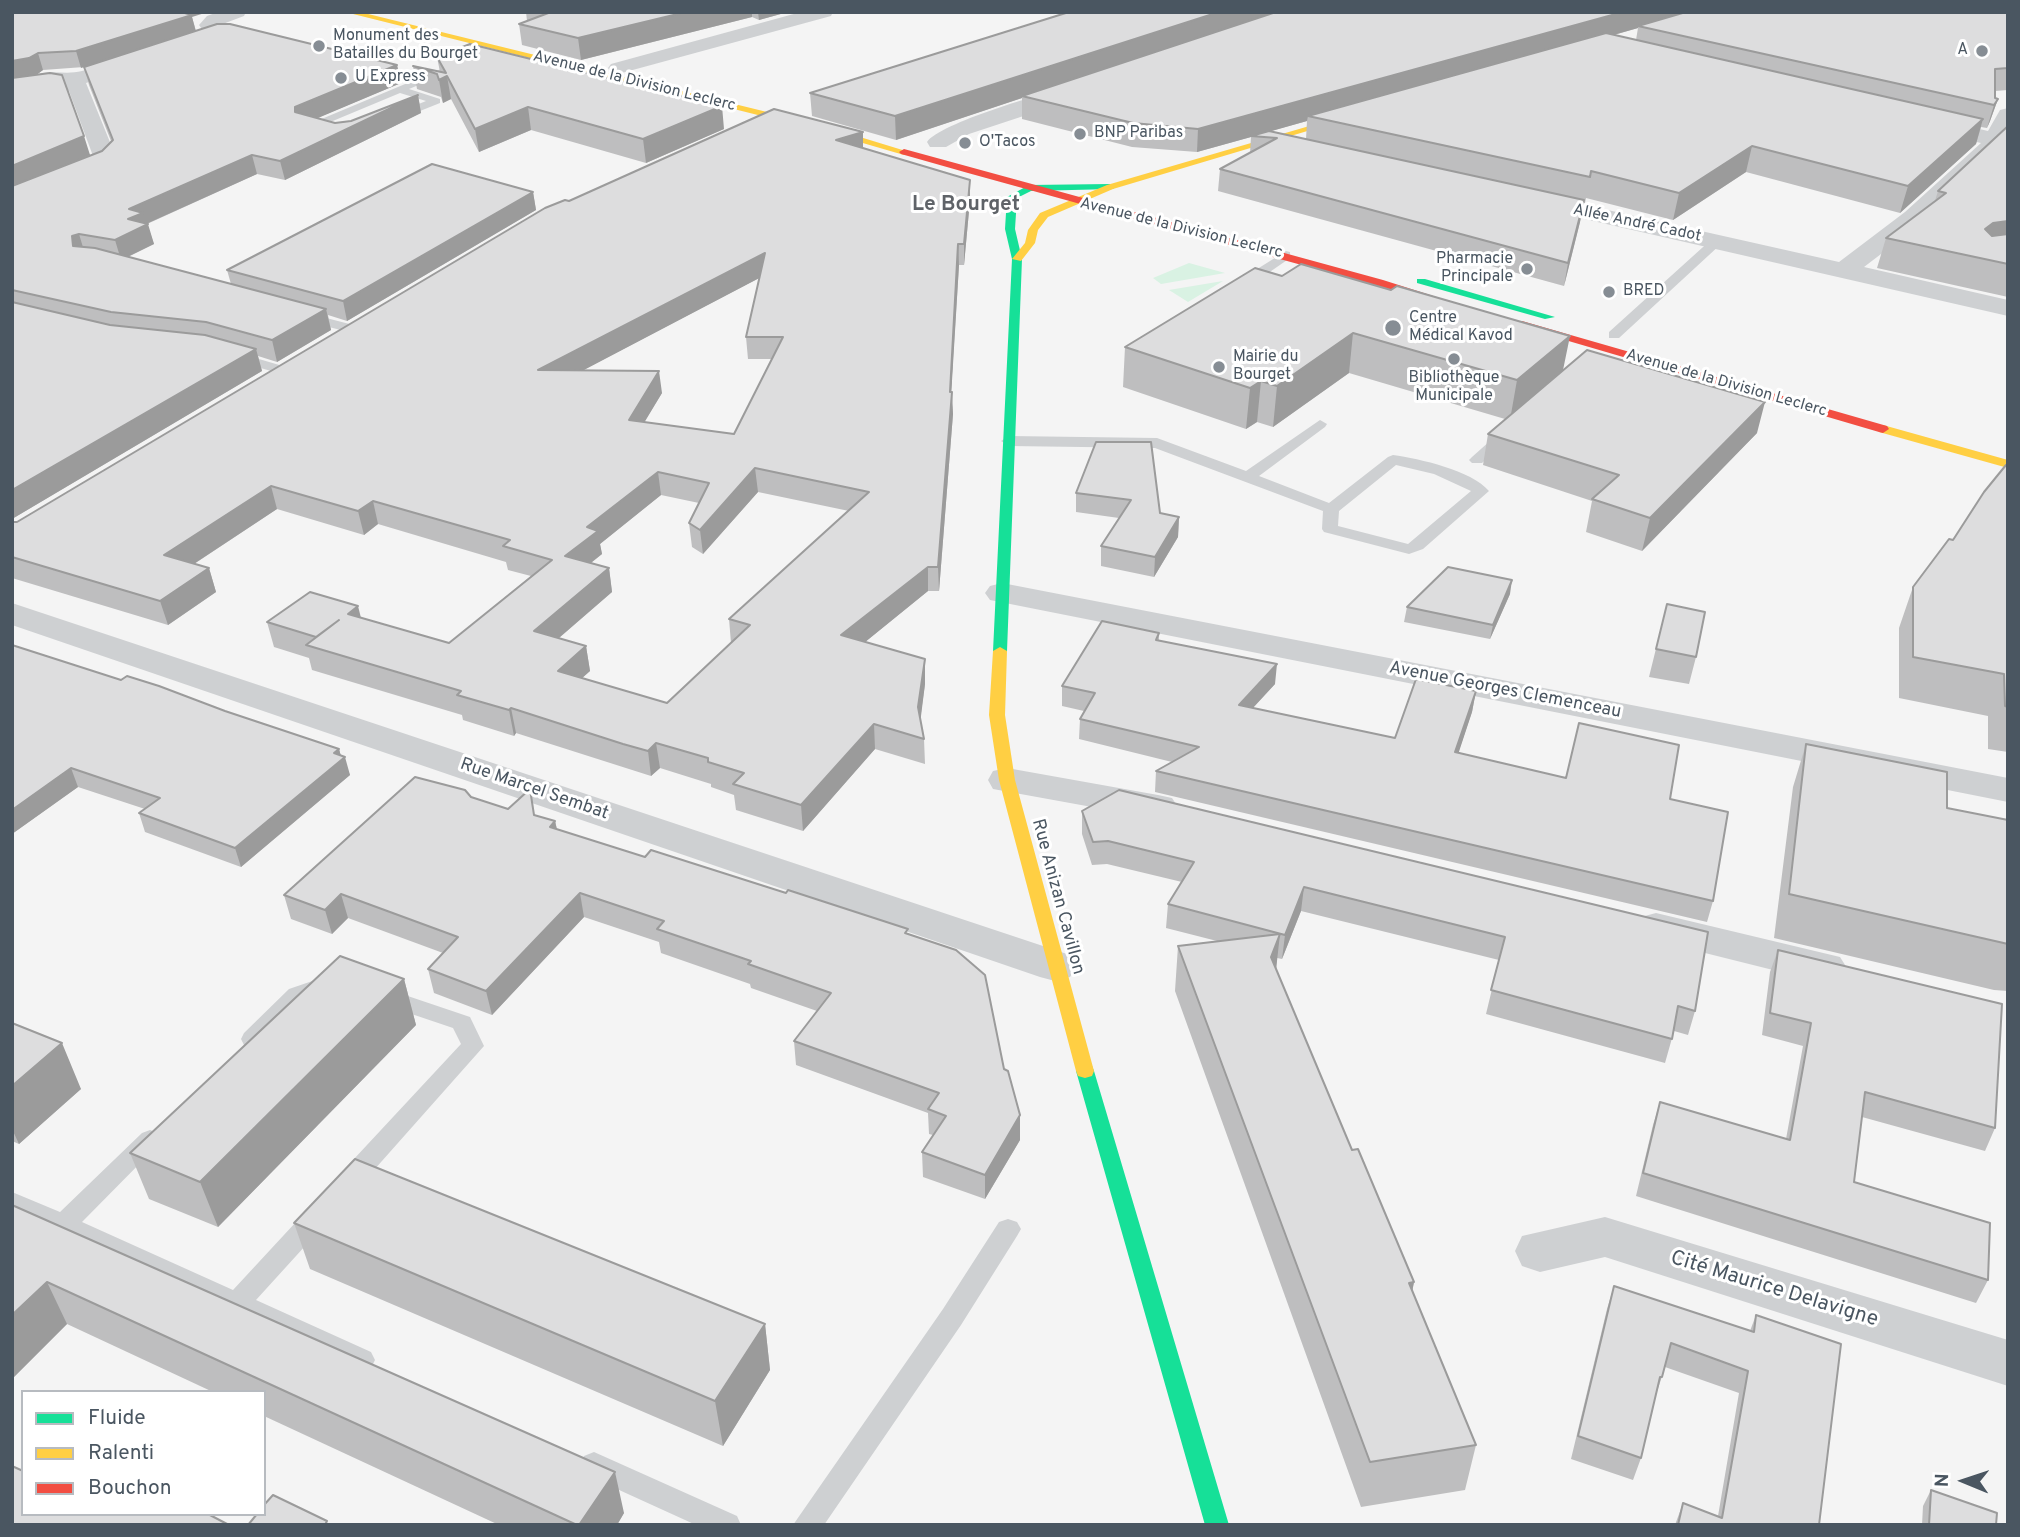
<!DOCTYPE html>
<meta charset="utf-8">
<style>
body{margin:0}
#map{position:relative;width:2020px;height:1537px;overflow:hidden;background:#f4f4f4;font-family:Overpass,sans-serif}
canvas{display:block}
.frame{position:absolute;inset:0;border:14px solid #4a5661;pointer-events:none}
.legend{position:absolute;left:21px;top:1390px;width:245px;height:126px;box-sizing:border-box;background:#fff;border:2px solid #b7bbc0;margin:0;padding:9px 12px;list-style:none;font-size:21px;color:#4a5661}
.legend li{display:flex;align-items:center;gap:14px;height:35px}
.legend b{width:35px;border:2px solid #b7bbc0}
.north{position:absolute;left:1929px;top:1446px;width:70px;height:70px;-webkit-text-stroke:5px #fff;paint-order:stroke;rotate:272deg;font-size:19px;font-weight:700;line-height:28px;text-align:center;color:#4a5661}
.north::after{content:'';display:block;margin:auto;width:24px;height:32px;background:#4a5661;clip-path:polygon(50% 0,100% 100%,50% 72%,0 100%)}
</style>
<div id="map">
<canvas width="2020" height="1537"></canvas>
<div class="frame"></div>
<ul class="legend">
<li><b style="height:9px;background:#16e098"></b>Fluide</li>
<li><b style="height:9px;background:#ffcf43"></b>Ralenti</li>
<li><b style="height:9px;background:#f24e42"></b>Bouchon</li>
</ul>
<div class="north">N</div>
</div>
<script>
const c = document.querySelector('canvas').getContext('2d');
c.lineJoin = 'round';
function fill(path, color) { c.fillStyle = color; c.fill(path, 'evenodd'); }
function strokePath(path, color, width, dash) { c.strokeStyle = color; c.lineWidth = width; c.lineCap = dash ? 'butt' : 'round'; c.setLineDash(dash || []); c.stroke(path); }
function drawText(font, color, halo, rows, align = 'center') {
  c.font = font + ' Overpass,sans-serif'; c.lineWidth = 6; c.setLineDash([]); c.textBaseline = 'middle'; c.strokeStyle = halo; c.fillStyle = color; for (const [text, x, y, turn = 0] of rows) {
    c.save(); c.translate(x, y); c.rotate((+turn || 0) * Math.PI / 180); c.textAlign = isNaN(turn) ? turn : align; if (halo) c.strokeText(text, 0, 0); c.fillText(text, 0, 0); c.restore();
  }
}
const green = new Path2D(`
 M1189 263 1225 273 1161 284 1153 278Z
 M1223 281 1188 302 1169 290Z`);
const lane = new Path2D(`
 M441 69 446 72 445 74 409 89 440 99V103L400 119H392V115L426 101 400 93 316 128 315 131 300 128Z
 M1717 237 1723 241 1721 244 1619 338H1609V332L1713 238Z
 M1286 251 1290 252V258L1248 287H1238V281Z
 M307 313 361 327 363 330 356 334 302 320V314Z
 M235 352 293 369 295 372 288 376 230 359 228 356Z
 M1320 420 1327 424 1325 427 1259 476 1329 503 1388 457 1393 455C1420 459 1471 470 1489 491L1423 549 1409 554 1324 532 1322 529 1323 511 1155 448 1009 446 1001 441 1009 436 1157 438 1246 471ZM1396 465 1434 474 1471 491 1408 544 1338 526 1339 511Z
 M1505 430 1513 435 1510 438 1482 463H1472L1469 460 1472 457 1500 432Z
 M324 977 332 980 335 985 332 990 305 1001 260 1045 252 1047 244 1045 241 1039 244 1033 289 989Z
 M387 989 470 1017 484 1046 358 1188 349 1191 340 1188 337 1181 340 1174 461 1044 453 1028 379 1003 376 997 379 991Z
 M150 1130 158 1133 162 1139 158 1145 82 1222 233 1290 308 1209 317 1206 326 1209 329 1216 326 1223 256 1300 371 1352 375 1360 371 1368 362 1371 353 1368 12 1213V1192L60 1212 142 1133Z
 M1008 1219 1017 1222 1021 1229 1017 1236 961 1325 824 1525H793L943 1309 999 1222Z
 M594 1452 737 1516 741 1525H696L584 1474 580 1465 584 1456Z`);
const street = new Path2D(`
 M218 12H246L244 16 220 25 228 33 225 37 86 83 116 157 107 168 12 207V191L93 156 69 91 56 88 12 94V82L36 78 39 74C52 70 67 75 82 71 123 60 164 45 204 32L199 25 207 16Z
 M801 12H833L831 16 618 74 611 72 608 68 611 64Z
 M1070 87 1078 88 1081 93 1078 98 969 134 946 147H930L927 142C940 123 1043 93 1070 87Z
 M2008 108V150L2001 148 1923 222 1864 267 2008 300V316L1532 207 1523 205 1520 200 1523 195 1532 193 1839 262 1905 212 1981 143 1920 129 1917 124 1920 119 1928 117 1988 131 2000 110Z
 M1002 583 2008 778V802L990 600 985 593 990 586Z
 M12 603 1070 955 1077 966 1070 977 1055 981 1040 977 12 625Z
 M1007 768 1158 795 1172 798 1178 807 1172 816 1158 819 993 789 988 780 993 771Z
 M1656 913 1840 957 1847 968 1840 979 1825 983 1641 937 1635 927 1641 917Z
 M1605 1217 2008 1340V1386L1605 1257 1540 1272 1522 1266 1515 1251 1522 1236Z`);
const fast = new Path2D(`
 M1110 184 1115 187 1113 189 1031 191 1017 198 1015 229 1022 259 1007 651 1000 655 993 651 1012 259 1005 229 1007 197 1029 185Z
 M1417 279H1425L1555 317 1545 319 1417 283Z
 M1085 1064 1092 1066 1094 1071 1229 1525H1205L1076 1071 1078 1066Z`);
const slow = new Path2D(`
 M345 12H360L824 126 909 152 904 155 818 130Z
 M1354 113 1361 115 1113 189 1048 217 1038 230 1035 243 1021 261 1012 259 1025 243 1028 230 1040 213 1107 185Z
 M1883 425 2008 460V468L1879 432 1877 429Z
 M1000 647 1007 651 1005 715 1015 780 1094 1071 1092 1076 1085 1078 1078 1076 1076 1071 999 780 989 715 993 651Z`);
const jam = new Path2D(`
 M904 149 1383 280 1452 302 1443 304 968 173 901 154 899 152Z
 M1514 321H1522L1887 426 1889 429 1883 433 1879 432 1514 325Z`);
const wall = new Path2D(`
 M12 12 192 17 196 31 397 65 401 83 317 118 335 123 351 121 418 95 421 113 285 180 257 174 147 224 154 244 128 257 231 284 227 270 533 192 536 210 347 321 328 315 331 330 277 362 258 356 262 371 12 519ZM84 67 89 85 111 141 102 151 50 172 90 155 36 75 43 70Z
 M526 12H788L759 20 752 17 581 60 522 45 519 24 527 21Z
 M1069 12H2008V90L1995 91V98L1998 99 1990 121 1987 128 1981 127 1976 144 1900 213 1746 172 1673 220 1586 198 1585 203H1584L1580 222 1564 286 1218 191 1220 169 1250 153 1251 137 1197 152 1132 147 1022 119V98L896 140 812 116 810 93ZM1638 28 1636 40 1614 35ZM1307 121 1306 139 1271 131Z
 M437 57 724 129 646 163 531 130 479 152 451 99 443 103 441 97 417 89 413 66 440 72Z
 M2008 126V297L1877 268 1886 238 1935 201 1938 191Z
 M863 148 970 180V200L964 265H959L951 392 953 414 939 591H928L865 642 925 684 920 720 924 739 925 764 875 749 803 831 736 810 734 795 711 787V784L660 768 651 776 516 733 514 736 463 720 462 715 312 670 309 658 274 647 267 622 361 618 449 643 531 576 508 570 506 562 378 524 364 535 277 509 194 564 209 568 216 592 168 625 12 578V522H17L569 201ZM759 278 746 337 748 359H772L734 434 644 422 662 393 583 370ZM758 492 849 511 729 619 731 643 667 703 582 678 590 671 586 646 559 638 612 592 609 568 591 563 602 554 600 544 661 495 699 503 689 523 692 547 703 554Z
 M1255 268 1563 370 1757 433 1642 551 1586 532 1592 501 1483 465 1488 434 1505 419 1349 373 1273 427 1257 422 1246 429 1123 387 1125 347Z
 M1096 442 1160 513 1179 517 1178 537 1154 577 1101 566V546L1119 518 1076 512V493Z
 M2008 465V752L1988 749V716L1899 698V628L1913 587 1953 540Z
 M1510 594 1490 639 1404 622 1407 607Z
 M1667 604 1696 657 1689 684 1649 677Z
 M1159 633V640L1275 684 1253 708 1395 738 1476 691 1472 712 1458 753 1566 778 1670 799 1713 901 1707 922 1155 792 1156 771 1172 762 1079 739 1080 719 1084 711 1062 706V686Z
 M12 645 121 680 225 711 339 749 341 756 350 775 241 867 145 832 139 813 145 809 78 787 12 834Z
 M1806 744 1947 808 2008 820V991L1994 990 1774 938 1793 787Z
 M471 797 508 809 555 821 557 829 645 857 909 934 1004 1069 1020 1115V1140L985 1199 923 1177 922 1152 933 1135 929 1134 928 1113 796 1065 794 1041 817 1011 751 988 750 984 661 953 659 942 584 917 492 1015 434 993 428 969 443 953 348 918 332 934 291 919 284 895Z
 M1082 811 1708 932 1695 1011 1688 1035 1674 1031 1665 1063 1486 1014 1499 960 1301 911 1282 959 1277 958 1276 969 1352 1150 1414 1282 1412 1292 1476 1445 1465 1490 1361 1507 1175 991 1178 946 1217 941 1166 928 1168 904 1182 882 1107 864 1092 865 1082 834Z
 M1778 950 1995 1128 1985 1151 1862 1117 1854 1182 1988 1280 1976 1303 1636 1196 1653 1125 1660 1102 1786 1139 1803 1046 1762 1035 1770 972Z
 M404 979 416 1025 218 1227 149 1199 130 1153Z
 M12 1023 81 1089 19 1144 12 1141Z
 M12 1205 624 1513 617 1525H499L264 1416V1392H213L67 1324 12 1379Z
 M294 1223 765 1324 770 1370 723 1446 310 1269Z
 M1614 1286 1750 1331 1756 1315 1819 1525H1675L1683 1503 1718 1516 1739 1393 1665 1367 1655 1398 1641 1458 1633 1480 1571 1459 1607 1309Z
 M1931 1490 1996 1525H1922L1923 1506Z`);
const shadedWall = new Path2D(`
 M165 12H208L192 17 196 32 81 68 76 51Z
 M686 12H752V17L581 60 578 38Z
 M758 12H788L759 20Z
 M1219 12H1281L1022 96V98L896 140 895 116Z
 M1623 12H1693L1638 26V28L1319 118 1308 116 1307 121 1254 136H1251V137L1197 152 1198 129Z
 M38 53 43 70 35 76 12 80V61Z
 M397 65 401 83 299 126 295 107Z
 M447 76 451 99 443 103 439 80Z
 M418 95 421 113 285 180 280 161Z
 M1998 99 1990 121 1987 128 1994 105Z
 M722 106 724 129 646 163 643 139Z
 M528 107 531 130 479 152 475 129Z
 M1983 119 1976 144 1900 213 1908 186Z
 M863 132V150L836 140Z
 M84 136 90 155 12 188V166Z
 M1752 146 1746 172 1673 220 1679 193Z
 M252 155 257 174 146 224H148L154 244 121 260 115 240 129 209Z
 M970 180V200L964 265V244Z
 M533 192 536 210 347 321 343 301Z
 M1584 200 1580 222 1564 286 1568 263Z
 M2008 221V250L1985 229 1993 223Z
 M79 234 85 254 73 246 72 236Z
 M958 244 959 265 950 414V392Z
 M765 253 767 274 542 392 538 370Z
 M326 309 331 330 277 362 272 340Z
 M1353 333 1349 373 1273 427 1277 386Z
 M1570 336 1562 375 1510 420 1517 380Z
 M256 349 262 371 12 519V490Z
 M659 371 662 393 632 443 629 420Z
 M1261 381 1257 422 1246 429 1250 388Z
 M952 392 953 414 939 591 938 567Z
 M1765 402 1757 433 1642 551 1650 518Z
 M755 468 758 492 703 554 700 530Z
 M658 472 661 495 600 544 602 554 569 580 565 556 587 527Z
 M271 486 277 509 171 579 164 555Z
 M373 501 378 524 364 535 358 511Z
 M1179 517 1178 537 1154 577 1155 557Z
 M928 567V591L843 660 841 635Z
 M209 568 216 592 168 625 160 601Z
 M609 568 612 592 538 656 534 631Z
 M1512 580 1510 594 1490 639 1493 625Z
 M358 606 364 630 348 614Z
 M586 646 590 671 562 696 558 671Z
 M925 659V684L919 732 918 707Z
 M1277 664 1275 684 1237 725 1239 705Z
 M1476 691 1472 712 1452 773 1455 752Z
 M511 708 516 733 514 736 509 710Z
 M874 724 875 749 803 831 801 805Z
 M656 743 660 768 651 776 648 751Z
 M339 749 342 760 345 757 350 775 241 867 235 848Z
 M71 768 78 787 12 834V810Z
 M555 821 560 844 550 827Z
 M1304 887 1301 911 1282 959 1285 935Z
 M580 893 584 917 492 1015 486 991Z
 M341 894 348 918 332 934 325 910Z
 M1280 934 1275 979 1271 957Z
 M404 979 416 1025 218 1227 200 1182Z
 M62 1043 81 1089 19 1144 12 1129V1086Z
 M1020 1115V1140L985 1199V1175Z
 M47 1282 67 1324 12 1379V1315Z
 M1414 1282 1405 1328 1409 1283Z
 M765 1324 770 1370 723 1446 715 1401Z
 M615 1472 624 1513 617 1525H579Z`);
const building = new Path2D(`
 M12 12H181L192 15 76 51 38 53 29 58 12 61Z
 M551 12H686L578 38 519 24Z
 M1069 12H1219L895 116 810 93Z
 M1276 12H1623L1198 129 1133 123 1022 96Z
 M1686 12H2008V68L1995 69V98L1998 99 1994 105 1638 26Z
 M217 24H230L397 65 295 107V112L335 123 351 121 418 95 280 161 252 155 129 209 143 213 128 219 148 224 115 240 79 234 72 236 73 246 95 248 326 309 272 340 206 322 111 312 12 290V186L102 151 113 140 84 67Z
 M1606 33 1983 119 1908 186 1752 146 1679 193 1591 171 1590 177 1308 116Z
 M470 44 722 106 643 139 528 107 475 129 447 76 439 80 437 74 413 66 446 73 437 57Z
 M50 73 62 75 84 136 12 166V78Z
 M774 109 863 132 836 140 970 180 964 244H958L950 392H952L938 567H928L841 635 925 659 918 707 924 739 874 724 801 805 733 784 744 773 708 762V758L656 743 648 751 623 744 511 708 509 710 457 695 461 691 306 645 339 620 316 637 267 622 310 592 358 606 348 614 449 643 552 560 503 546 510 540 373 501 358 511 271 486 164 555 209 568 160 601 12 557V522H17L545 208 565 200 569 201ZM765 253 746 337H783L734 434 629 420 659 371 538 370ZM755 468 869 492 729 619 750 625 667 703 558 671 586 646 534 631 609 568 565 556 598 531 587 527 658 472 709 483 689 523 700 530Z
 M2008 126V221L1993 223 1985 229 1992 236 2008 234V264L1886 238 1946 193 1938 191Z
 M1269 131 1584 200 1568 263 1220 169 1277 138 1251 136Z
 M432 164 533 192 343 301 227 270Z
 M1301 264 1391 290 1397 286 1570 336 1517 380 1353 333 1277 386 1261 381 1250 388 1125 347 1255 268 1282 276Z
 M12 302 110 325 205 335 256 349 12 490Z
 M1587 350 1765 402 1650 518 1592 499 1619 475 1488 434Z
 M1096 442H1151L1160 513 1179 517 1155 557 1101 546 1131 500 1076 493Z
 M2006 465H2008V707L2005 706 2004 674 1913 657V587L1949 539 1953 540 1984 492Z
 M1448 567 1512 580 1493 625 1407 607Z
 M1667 604 1705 612 1696 657 1656 649Z
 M1102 621 1159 633 1156 640 1277 664 1239 705 1395 738 1416 679 1476 691 1455 752 1566 778 1579 723 1679 745 1670 799 1728 812 1713 901 1156 771 1199 747 1080 719 1095 693 1062 686Z
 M12 645 121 680 127 676 159 686 225 711 339 749 334 753 345 757 235 848 139 813 160 798 71 768 12 810Z
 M1806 744 1947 772V808L2008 820V944L1789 894Z
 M415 777 465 790 471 797 508 809 530 789 534 815 555 821 550 827 645 857 651 850 786 893 788 890 908 929 905 933 956 950 985 975 1004 1069 1008 1071 1020 1115 985 1175 922 1152 946 1116 928 1109 939 1093 794 1041 831 993 748 964 751 961 657 929 664 921 580 893 486 991 428 969 458 937 341 894 325 910 284 895Z
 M1119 790 1708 932 1695 1011 1678 1006 1672 1039 1491 990 1505 937 1304 887 1285 935 1168 904 1194 862 1108 841 1093 842 1082 811Z
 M1280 934 1271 957 1352 1150 1358 1149 1414 1282 1409 1283 1476 1445 1370 1462 1178 946Z
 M1778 950 2002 1004 1995 1128 1865 1092 1854 1182 1990 1223 1988 1280 1643 1173 1660 1102 1790 1140 1811 1023 1770 1013Z
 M340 956 404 979 200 1182 130 1153Z
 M12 1023 62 1043 12 1086Z
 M355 1159 765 1324 715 1401 294 1223Z
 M12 1205 615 1472 579 1525H577L47 1282 12 1315Z
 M1614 1286 1754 1332 1756 1315 1841 1344 1819 1525H1678L1683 1503 1722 1518 1748 1371 1671 1343 1662 1377H1660L1641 1458 1578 1436Z
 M12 1466 23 1471V1514H208L229 1525H12Z
 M1931 1490 1997 1513 1996 1525H1929Z
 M273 1495 327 1521 325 1525H248L257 1514H264V1505Z`);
const markers = [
 [319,46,7,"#868d94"],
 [1982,51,7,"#868d94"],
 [341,78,7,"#868d94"],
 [1080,134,7,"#868d94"],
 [965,143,7,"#868d94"],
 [1527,269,7,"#868d94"],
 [1609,292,7,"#868d94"],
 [1393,328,9,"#868d94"],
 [1454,359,7,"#868d94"],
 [1219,367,7,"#868d94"]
];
const farPoinames = [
 ["Monument des",333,37],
 ["Batailles du Bourget",333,55],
 ["A",1968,51,"right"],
 ["U Express",355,78],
 ["BNP Paribas",1094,134],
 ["O'Tacos",979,143],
 ["Pharmacie",1513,260,"right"],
 ["Principale",1513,278,"right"],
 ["BRED",1623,292],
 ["Centre",1409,319],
 ["Médical Kavod",1409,337],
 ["Mairie du",1233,358],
 ["Bourget",1233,376],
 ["Bibliothèque",1454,379,"center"],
 ["Municipale",1454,397,"center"]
];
const farStreetnames = [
 ["Avenue de la Division Leclerc",634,82,14],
 ["Allée André Cadot",1637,224,12],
 ["Avenue de la Division Leclerc",1181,229,14],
 ["Avenue de la Division Leclerc",1726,384,16]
];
const streetNames = [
 ["Avenue Georges Clemenceau",1505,691,11],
 ["Rue Marcel Sembat",534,790,19],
 ["Rue Anizan Cavillon",1057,897,75]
];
const farDistrictnames = [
 ["Le Bourget",966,206]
];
const nearStreetnames = [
 ["Cité Maurice Delavigne",1774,1290,17]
];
fill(green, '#d9f2e3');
fill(lane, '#ced0d2');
fill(street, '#ced0d2');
fill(fast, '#16e098');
fill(slow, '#ffcf43');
fill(jam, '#f24e42');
fill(wall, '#bebebf');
fill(shadedWall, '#9b9b9b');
fill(building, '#ddddde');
strokePath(building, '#9b9b9b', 2);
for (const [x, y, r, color] of markers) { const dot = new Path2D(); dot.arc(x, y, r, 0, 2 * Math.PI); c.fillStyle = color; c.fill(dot); strokePath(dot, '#fff', 2.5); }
drawText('16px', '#4a5661', '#fff', farPoinames, 'left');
drawText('16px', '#4a5661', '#fff', farStreetnames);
drawText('18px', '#4a5661', '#fff', streetNames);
drawText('bold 21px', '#5f6368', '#fff', farDistrictnames);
drawText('21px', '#4a5661', '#fff', nearStreetnames);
</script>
